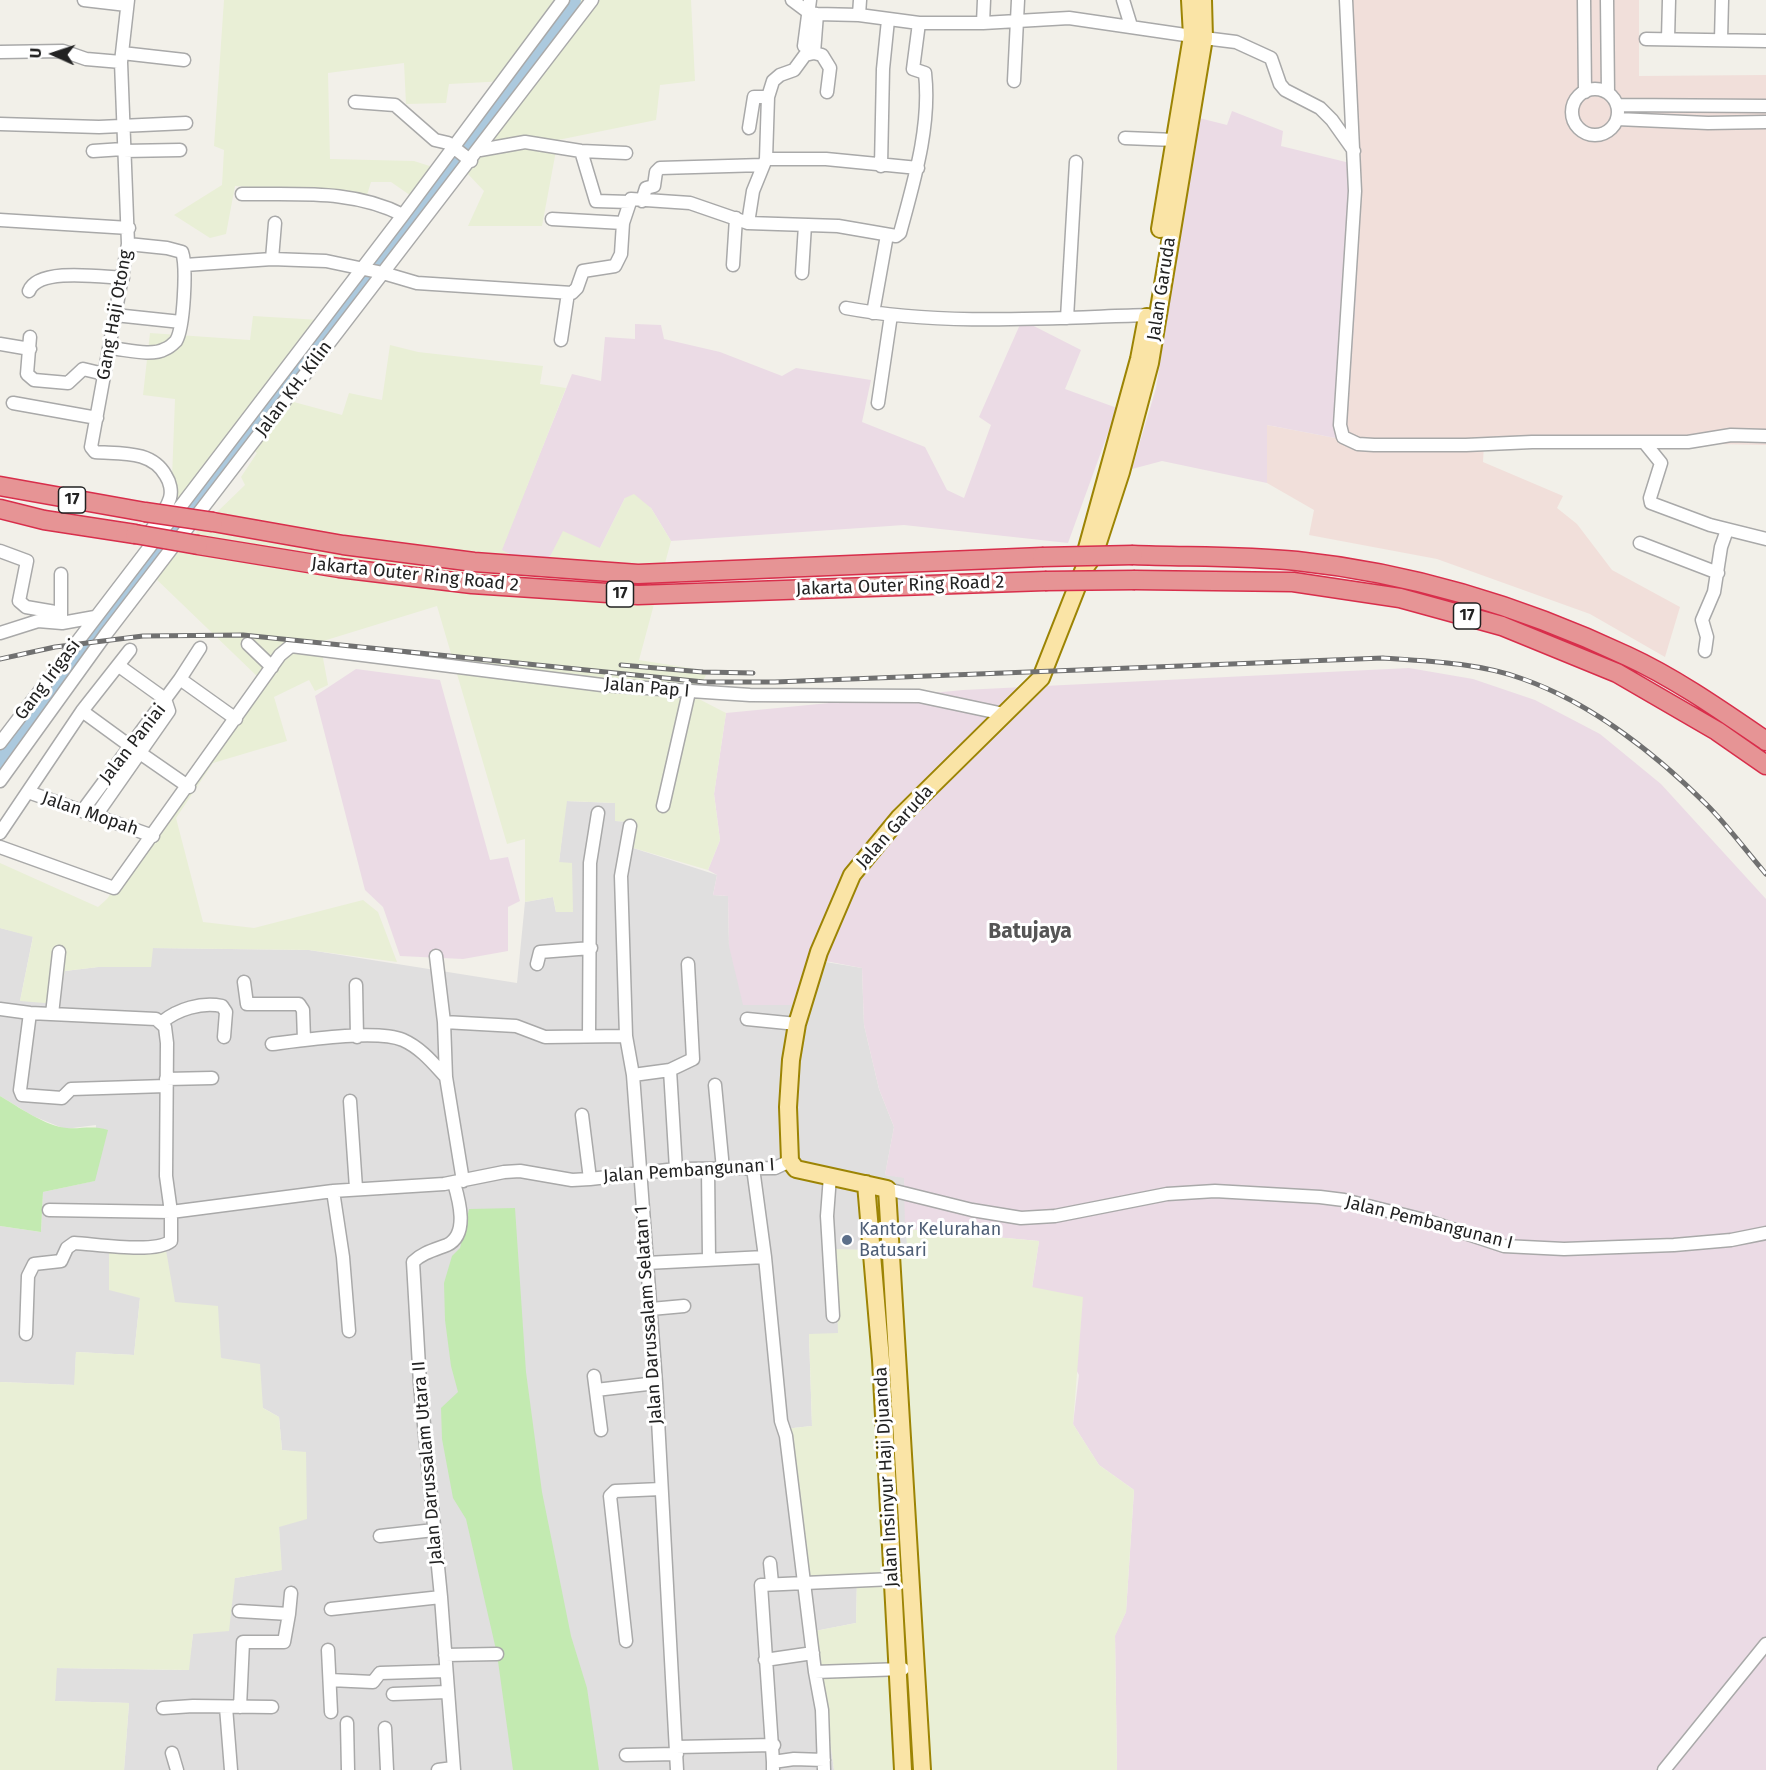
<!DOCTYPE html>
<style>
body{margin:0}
#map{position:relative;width:1766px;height:1770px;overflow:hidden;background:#f2f0e9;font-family:"Fira Sans",sans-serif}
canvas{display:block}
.north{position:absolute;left:24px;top:24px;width:60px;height:60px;-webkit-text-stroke:4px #fff;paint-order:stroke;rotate:273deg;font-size:16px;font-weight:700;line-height:24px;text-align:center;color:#222}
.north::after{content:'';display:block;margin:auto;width:21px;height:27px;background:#222;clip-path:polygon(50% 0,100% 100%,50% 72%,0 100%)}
</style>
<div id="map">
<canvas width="1766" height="1770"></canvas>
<div class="north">U</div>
</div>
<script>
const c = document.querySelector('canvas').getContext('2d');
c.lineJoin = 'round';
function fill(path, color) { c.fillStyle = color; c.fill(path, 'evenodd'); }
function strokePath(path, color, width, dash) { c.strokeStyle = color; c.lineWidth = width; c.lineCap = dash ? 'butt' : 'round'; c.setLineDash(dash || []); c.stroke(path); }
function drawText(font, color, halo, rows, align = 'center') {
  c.font = font + ' "Fira Sans",sans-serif'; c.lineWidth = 6; c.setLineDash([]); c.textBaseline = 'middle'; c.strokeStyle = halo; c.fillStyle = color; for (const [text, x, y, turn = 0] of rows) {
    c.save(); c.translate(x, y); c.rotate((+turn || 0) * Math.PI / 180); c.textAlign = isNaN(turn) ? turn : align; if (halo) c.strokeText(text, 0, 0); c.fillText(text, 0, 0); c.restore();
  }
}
const residential = new Path2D(`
 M566 801 615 803V821L634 822 630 847 717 875 713 895 728 896 729 946 862 968 864 1025 879 1089 894 1127 885 1175 904 1177 908 1251 838 1334H809L812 1426 784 1429 857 1579 856 1623 815 1631 834 1770H124L129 1703 55 1701 56 1668 188 1670 193 1634 235 1578 281 1570 279 1527 306 1453 282 1450 279 1417 263 1408 175 1302 140 1298 134 1355 76 1352 75 1385 0 1382V1226L41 1232 43 1192 94 1181 96 1125 65 1129 33 1116 0 1096V928L33 936 20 1001 65 971 98 967H150L152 948 309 950 517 983 525 902 553 897 556 912H573L559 862Z`);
const commercial = new Path2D(`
 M1351 0H1639V76L1766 75V445L1613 442 1484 444 1483 462 1563 496 1557 508 1577 524 1612 570 1680 607 1665 657 1590 614 1437 559 1309 535 1314 510 1267 483V425L1346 440Z`);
const industrial = new Path2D(`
 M1232 111 1283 131 1281 146 1358 165 1356 296 1346 440 1267 425V483L1162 461 1132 469 1156 388 1199 118 1227 125Z
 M1022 320 1081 350 1065 389 1117 408 1068 543 904 525 671 541 651 508 625 498 600 548 543 572 501 550 572 374 601 381 605 337 635 339V324L661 325 664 339 720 352 782 376 796 368 871 380 862 422 925 447 947 490 964 498 991 425 979 417Z
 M1409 668 1473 679 1535 700 1600 734 1661 784 1766 899V1770H1117L1115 1635 1126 1612 1134 1490 1099 1465 1073 1424 1079 1375 1032 1288 1039 1241 905 1229 904 1178 885 1175 894 1127 879 1089 864 1025 862 968 820 960 800 1005H743L729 946 728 896 713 895 717 875 708 870 720 840 714 794 726 713 963 690Z
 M356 669 440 680 490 860 508 857 520 901 508 907V951L463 959 400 956 383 907 365 890 315 696Z`);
const farmland = new Path2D(`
 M224 0H691L695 81 660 85 656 120 558 140 542 226H468L484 191 467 173 532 89 507 81 449 84 446 103 406 104 404 63 328 73 330 159 414 161 442 170 417 200 391 182H371L367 195 235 186 226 234 210 238 174 215 222 185 224 150 214 146Z
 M253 316 337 321 279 398 342 415 349 393 382 400 390 345 418 352 543 366 540 384 566 388 502 550 542 572 563 531 600 548 625 498 634 494 651 508 671 541 639 660 708 671 695 697 726 713 714 794 720 840 708 870 630 847 634 822 615 821V803L567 801 559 862 572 863 573 912H556L553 897 525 902V839L507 844 437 606 320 642 328 685 315 691 309 680 274 697 287 741 213 763 176 818 203 922 254 928 363 900 378 912 397 962 309 950 153 948 151 967H98L65 971 57 1004 20 1001 33 937 0 928V863L98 907 107 899 261 680 152 575 245 485 241 477 257 453 230 435 177 508 172 478 175 399 143 395 150 333 250 340Z
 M905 1229 1039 1241 1032 1287 1083 1297 1073 1424 1099 1465 1134 1490 1126 1612 1115 1636 1117 1770H834L815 1631 856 1623 857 1580 803 1581 784 1429 812 1426 809 1334 838 1333 835 1249 908 1251Z
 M166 1250 175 1302 218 1306 221 1358 260 1364 263 1408 279 1417 282 1450 306 1452 307 1519 279 1527 282 1570 235 1578 229 1631 193 1634 189 1670 57 1668 55 1701 129 1703 124 1770H0V1382L74 1385 76 1352 134 1355 140 1298 109 1290V1252Z`);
const grass = new Path2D(`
 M0 1096C17 1106 47 1127 67 1128 82 1129 93 1125 108 1130L95 1181 43 1192 41 1232 0 1226Z
 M515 1208 526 1372 542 1492 571 1636 587 1688 599 1770H513L497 1654 466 1519 453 1498 442 1439 441 1408 458 1392 451 1366 445 1320 444 1283 452 1256 460 1248 469 1209Z`);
const river = new Path2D(`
 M0 760 76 656 358 289 573 0`);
const minor = new Path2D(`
 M84 0 127 5
 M128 0 121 62 128 244 91 447 95 452C121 454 152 450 166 476 170 482 172 491 170 498 166 512 153 526 146 538
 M792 0 808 12 817 14 859 15 919 23H983L1069 18 1192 36
 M1123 0 1131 26
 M1346 0 1355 191 1340 425 1343 437 1358 444 1374 445H1466L1532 442H1688L1731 435 1766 436
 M1584 0 1585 92
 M1607 0 1608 93
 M859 15 860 0
 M983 23 984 0
 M1204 38 1236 42 1271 58 1280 84 1285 90 1320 108 1332 120 1354 151
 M1646 39 1766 41
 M1668 39 1669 0
 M1721 40 1722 0
 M804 46 810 0
 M0 52 63 51 86 59 121 62
 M122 53 184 60
 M814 53 822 55 830 68 827 92
 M1014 81 1018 0
 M1572 112a23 23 0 1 1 46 0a23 23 0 1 1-46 0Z
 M355 102 395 105 435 140 448 143 471 161
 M1617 105 1766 106
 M1617 119 1708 123 1766 122
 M0 124 99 127 186 123
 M749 128 754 97H768
 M1125 138 1175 140
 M480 150 525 142 581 151 626 153
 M93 151 123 149
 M123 151 180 150
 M581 151 596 201 630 202
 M766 159H826L918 168
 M881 166 883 69 888 20
 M242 194C299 195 352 189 403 215
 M642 201 646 188 654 186 656 172 660 168 763 165
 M552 219 623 223
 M0 220 129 228
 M748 223 753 191 766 159 768 97 773 81 780 75 794 70 805 55 814 53 817 14
 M272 259 275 223
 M185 265 272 259 326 261 383 273 417 283 572 293 577 288 583 271 615 266 621 254 623 223 631 199 690 203 748 223 838 226 896 236 900 233C914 181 931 126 925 73L913 69 919 23
 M733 265 736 218
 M802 273 805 225
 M29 291C38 267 102 277 123 278
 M846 308C942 326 1049 318 1147 315
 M873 313 887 235
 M115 315 181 322
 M1067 318 1076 162
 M30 337 27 374 34 380 68 383 83 369 104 374
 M561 340 568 293
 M0 344 30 349
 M109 348C125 349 151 357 165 349 168 348 174 343 176 341 184 328 187 266 182 252L167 248 128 244
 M13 403 97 418
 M878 403 891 315
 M1644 442 1661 463 1650 498 1651 503 1710 525 1766 539
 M1640 543 1718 573
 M0 551 27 561 19 601 26 607 61 613
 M61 574V619
 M0 633 38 621 62 623 95 617
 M248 644 272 667
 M1705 651 1707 637 1702 620 1714 592 1721 547 1727 530
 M180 679 200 648
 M82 711 130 746
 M0 743 403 215 563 0
 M140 753 189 787
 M0 781 106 634 592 0
 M28 792 153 836
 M663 806 689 692
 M83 810 180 679 236 719
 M97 814 169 711 165 699 119 666
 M630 826 621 876 626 1036 633 1075 656 1383 677 1770
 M0 833 82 711 130 650
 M0 847 114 888 280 655 291 646 602 685 750 695 919 696 1004 714
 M436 956 444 1022 446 1077 463 1181
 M537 964 540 952 591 948
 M244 982 247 1004H299L303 1010 304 1040
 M356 985 357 1037
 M0 1009 30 1013 156 1019 165 1027 167 1043 166 1176 171 1212V1241C155 1254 96 1244 74 1243L67 1248 61 1261 34 1264 28 1276 26 1334
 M30 1013 20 1090 22 1095 62 1098 71 1089 166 1086
 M52 1014 59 952
 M747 1019 797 1024
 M162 1022C178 1009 201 1002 222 1006L226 1012 224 1037
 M444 1022 516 1026 545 1037 626 1036
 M589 1036 590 863 598 813
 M272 1044C303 1040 377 1029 403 1040 421 1048 433 1063 446 1077
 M670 1070 676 1169
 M633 1075 670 1070 693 1059 688 964
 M166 1079 212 1078
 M715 1085 723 1169
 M350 1101 356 1188
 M582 1115 590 1179
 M753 1168 765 1257 781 1421 786 1436 815 1672 822 1710 824 1770
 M708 1169 709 1259
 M830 1176 827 1216 833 1316
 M454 1183C459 1200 469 1235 447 1245 434 1250 422 1253 413 1262L420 1384 441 1597 454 1770
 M887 1189 972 1210 1021 1218 1055 1216 1167 1194 1215 1191 1320 1197 1344 1200 1428 1221 1504 1246 1564 1249 1674 1245 1731 1240 1766 1233
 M333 1191 343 1257 349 1331
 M49 1210 171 1212 333 1191 444 1184 504 1172 520 1171 572 1180 590 1179 676 1169 775 1168 790 1161
 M646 1263 765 1257
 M651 1309 684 1306
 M594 1376 601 1430
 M596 1390 656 1383
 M380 1536 434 1530
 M770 1563 772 1583
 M331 1609 441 1597
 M239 1611 289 1614 284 1642H243L240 1707
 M289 1614 291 1593
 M626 1641 610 1496 615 1491 661 1489
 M328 1650 331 1712
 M445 1655 497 1654
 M765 1660 813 1653
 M815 1672 903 1669
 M330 1680 373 1682 380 1673 446 1671
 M393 1694 447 1692
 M226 1707 231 1770
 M163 1708 193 1706 272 1707
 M347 1723 348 1770
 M385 1728 387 1770
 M676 1747 774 1745
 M172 1753 177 1770
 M626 1755 677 1754
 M773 1762 761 1585 893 1579
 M773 1769V1762L794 1759 824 1760
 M438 1770 453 1768
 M1664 1770 1766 1644`);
const major = new Path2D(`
 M1160 229 1192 36 1190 0
 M1084 559 1139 359 1147 317
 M866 1184 881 1360 903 1770
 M922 1770 887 1189 796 1169 790 1161 788 1107 791 1060 797 1024 819 952 852 875 899 818 1041 678 1084 569 1094 555 1121 472 1150 363 1204 38 1203 0`);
const highway = new Path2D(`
 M0 486 145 512
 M0 509 44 520 135 534
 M213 522 343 545 474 562 638 574 1042 557
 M198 545 339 568 472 584 638 595 1045 581
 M1133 555C1187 557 1243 556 1297 561 1411 573 1523 607 1627 656 1675 678 1722 711 1766 741
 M1135 580 1293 582 1400 598 1502 626 1617 673 1717 731 1766 765`);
const rail = new Path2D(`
 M0 659 55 647 143 636 243 635 704 682H775L1383 658C1429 661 1479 663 1523 679 1591 703 1656 754 1707 805 1728 826 1746 851 1766 874
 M621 665 703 672 753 673`);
const highwayBridge = new Path2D(`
 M145 512 213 522
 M135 534 198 545
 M1042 557 1133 555
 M1045 581 1135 580`);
const markers = [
 [847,1240,6,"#5c6f8a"]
];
const shields = [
 [72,500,27],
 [620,594,27],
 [1467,616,27]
];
const shieldNames = [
 ["17",72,500],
 ["17",620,594],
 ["17",1467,616]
];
const streetNames = [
 ["Jalan Garuda",1162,289,-81],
 ["Gang Haji Otong",115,315,-80],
 ["Jalan KH. Kilin",294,389,-53],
 ["Jakarta Outer Ring Road 2",415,575,6],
 ["Jakarta Outer Ring Road 2",900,586,-2],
 ["Gang Irigasi",48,680,-53],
 ["Jalan Pap I",647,688,5],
 ["Jalan Paniai",133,744,-52],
 ["Jalan Mopah",90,814,19],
 ["Jalan Garuda",895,827,-48],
 ["Jalan Pembangunan I",689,1171,-4],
 ["Jalan Pembangunan I",1429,1223,14],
 ["Jalan Darussalam Selatan 1",649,1315,-94],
 ["Jalan Darussalam Utara II",428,1463,-95],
 ["Jalan Insinyur Haji Djuanda",887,1477,-93]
];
const serviceNames = [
 ["Kantor Kelurahan",859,1230],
 ["Batusari",859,1251]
];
const quarterNames = [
 ["Batujaya",1030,932]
];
fill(residential, '#e0dfdf');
fill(commercial, '#f1dfda');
fill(industrial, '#ebdbe5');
fill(farmland, '#e9efd6');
fill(grass, '#c3eab1');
strokePath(river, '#abc9de', 16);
strokePath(minor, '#a9a9a9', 15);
strokePath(major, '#9c8404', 20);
strokePath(highway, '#d82e4b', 21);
strokePath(minor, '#fff', 12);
strokePath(major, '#fae4a6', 16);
strokePath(highway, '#e69495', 18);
strokePath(rail, '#707070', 5);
strokePath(rail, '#fff', 3, [9]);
strokePath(highwayBridge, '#d82e4b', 21, []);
strokePath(highwayBridge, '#e69495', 18);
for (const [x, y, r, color] of markers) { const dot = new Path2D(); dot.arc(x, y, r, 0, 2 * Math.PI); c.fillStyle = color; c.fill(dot); strokePath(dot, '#fff', 2); }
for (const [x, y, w] of shields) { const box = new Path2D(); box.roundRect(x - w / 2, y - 13, w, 26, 4.5); c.fillStyle = '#fff'; c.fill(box); strokePath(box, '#222', 1.5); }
drawText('bold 16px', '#222', null, shieldNames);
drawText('18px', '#222', '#fff', streetNames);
drawText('18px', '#4e5e75', '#fff', serviceNames, 'left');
drawText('bold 21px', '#555', '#fff', quarterNames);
</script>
